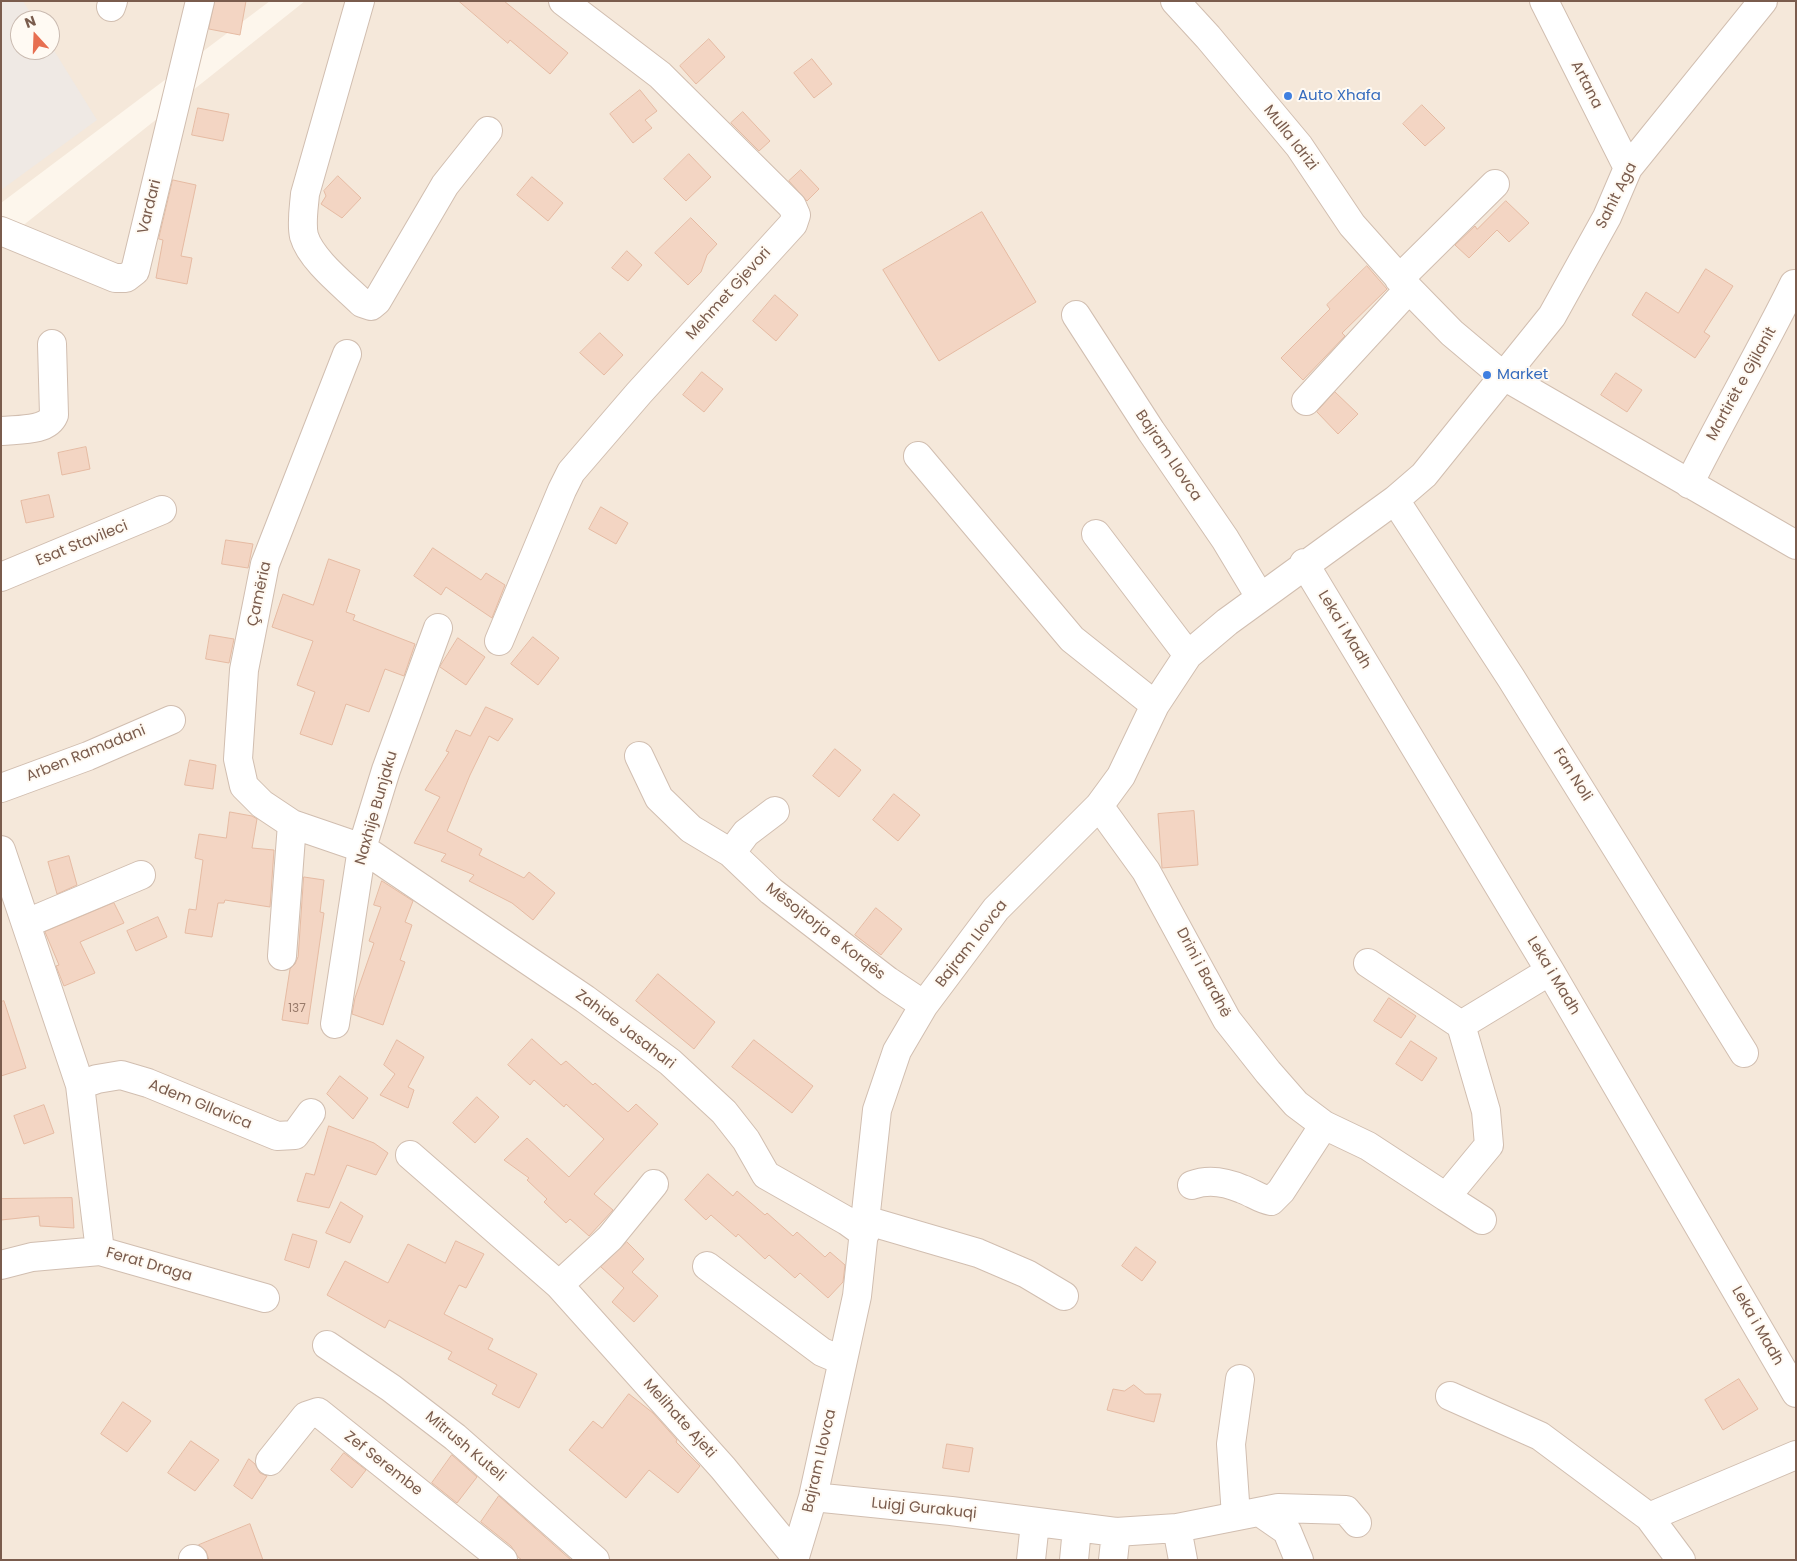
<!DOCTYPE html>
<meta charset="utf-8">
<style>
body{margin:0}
#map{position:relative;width:1797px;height:1561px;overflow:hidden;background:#fdf6ec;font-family:Poppins,sans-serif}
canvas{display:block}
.frame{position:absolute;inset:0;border:2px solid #7a5c4d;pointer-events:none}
.north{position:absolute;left:10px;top:10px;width:50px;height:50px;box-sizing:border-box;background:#fffaf3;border:1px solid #cabbb1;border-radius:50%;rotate:340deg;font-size:14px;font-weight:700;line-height:20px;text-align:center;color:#7a5c4d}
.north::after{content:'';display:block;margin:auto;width:18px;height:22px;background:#e76f51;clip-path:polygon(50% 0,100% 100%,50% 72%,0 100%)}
</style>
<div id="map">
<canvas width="1797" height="1561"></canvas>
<div class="frame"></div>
<div class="north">N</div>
</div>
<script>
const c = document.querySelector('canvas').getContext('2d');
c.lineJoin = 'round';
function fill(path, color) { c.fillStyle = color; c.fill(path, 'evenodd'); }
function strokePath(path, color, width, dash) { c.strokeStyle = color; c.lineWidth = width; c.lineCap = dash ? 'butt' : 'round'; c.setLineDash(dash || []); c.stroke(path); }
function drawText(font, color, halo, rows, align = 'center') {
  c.font = font + ' Poppins,sans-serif'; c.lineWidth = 4; c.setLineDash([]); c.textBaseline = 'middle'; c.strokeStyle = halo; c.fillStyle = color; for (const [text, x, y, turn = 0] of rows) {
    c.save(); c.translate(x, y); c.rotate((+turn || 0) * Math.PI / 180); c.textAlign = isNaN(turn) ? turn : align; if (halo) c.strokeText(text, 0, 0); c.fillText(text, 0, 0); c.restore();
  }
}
const residential = new Path2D(`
 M1 1H270L1 203ZM20 20H50V50H20Z
 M305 1H1796V1560H1V243Z`);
const industrial = new Path2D(`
 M1 1H23L35 20H20V50H50V44L97 120 1 190Z`);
const building = new Path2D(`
 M215 1H246L240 35 209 29Z
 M459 1H504L568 53 550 74 510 40 508 43Z
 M709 39 725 57 696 84 680 66Z
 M812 59 832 84 814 98 794 73Z
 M640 90 657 111 645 120 652 128 633 143 610 114Z
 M1422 105 1445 128 1425 146 1403 124Z
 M198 108 229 114 223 141 192 135Z
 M743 112 770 141 759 151 731 123Z
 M689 154 711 177 686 201 664 179Z
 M801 170 819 189 807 201 789 181Z
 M338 176 361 198 342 218 321 204 326 196 324 191Z
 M532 177 563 203 548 221 517 195Z
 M173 180 196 185 181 256 192 258 187 284 156 278 163 240 159 239Z
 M1506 201 1529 223 1509 242 1497 230 1469 258 1455 245 1475 226 1477 229Z
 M982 212 1036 302 939 361 883 270Z
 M691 218 717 244 707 255 701 272 688 285 655 253Z
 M627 251 642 265 628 281 612 268Z
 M1367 266 1387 289 1342 333 1345 336 1303 380 1281 358 1330 309 1327 305Z
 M1706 269 1733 286 1704 332 1710 336 1695 358 1632 315 1646 292 1678 313Z
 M775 295 798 315 776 341 753 321Z
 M600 333 623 355 604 375 580 353Z
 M702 372 723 389 704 412 683 395Z
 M1616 373 1642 390 1627 412 1601 395Z
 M1335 392 1358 414 1338 434 1317 412Z
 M86 447 90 469 62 475 58 453Z
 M49 495 54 517 26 523 21 501Z
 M601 507 628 523 616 544 589 529Z
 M226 540 253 544 248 568 222 564Z
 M433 548 481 580 486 573 505 585 492 618 446 587 441 595 414 576Z
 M329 559 360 570 346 612 355 615 353 620 415 644 404 676 385 669 369 712 346 704 332 745 300 734 315 692 297 685 313 641 272 627 283 594 313 605Z
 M210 635 234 639 229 663 206 659Z
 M533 637 559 658 538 685 511 664Z
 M458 638 485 657 466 685 440 667Z
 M486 707 513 719 498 741 489 736 470 775 447 831 482 849 479 855 524 878 529 872 555 893 533 920 512 903 469 881 474 875 441 861 446 854 414 843 440 797 425 790 449 752 446 751 456 730 470 736Z
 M835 749 861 770 839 797 813 776Z
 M190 760 216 765 213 789 185 785Z
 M894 794 920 815 898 841 873 820Z
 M1194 811 1198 865 1162 868 1158 814Z
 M230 812 252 816 257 819 252 848 274 850 270 907 225 900 224 903H218L212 937 185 933 189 909 196 910 203 860 195 858 199 834 226 838Z
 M69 856 77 885 57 894 48 862Z
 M304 877 324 880 320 912 324 913 308 1024 282 1020 290 969 295 964 298 957Z
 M382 881 413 901 405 922 412 925 400 960 405 962 383 1025 352 1014 355 998 374 943 369 941 381 907 374 905Z
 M114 903 124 923 80 942 95 973 64 986 56 966 59 965 45 932Z
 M876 908 902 929 881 955 855 935Z
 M158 917 167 937 136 951 127 931Z
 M658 974 715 1022 694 1049 636 1001Z
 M1389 998 1416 1016 1401 1038 1374 1021Z
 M4 1001 26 1068 1 1076V1002Z
 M532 1039 561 1065 566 1061 593 1085 595 1083 628 1112 636 1104 658 1124 594 1194 613 1210 589 1236 570 1219 566 1223 544 1202 547 1199 527 1180 529 1178 504 1160 527 1138 569 1177 604 1139 566 1104 564 1107 534 1080 530 1085 508 1065Z
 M397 1040 424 1057 408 1087 414 1090 408 1108 380 1095 395 1074 384 1065Z
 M754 1040 813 1086 792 1113 732 1067Z
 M1411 1041 1437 1058 1422 1081 1396 1064Z
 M340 1076 368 1098 353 1119 327 1094Z
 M477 1097 499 1117 475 1143 453 1123Z
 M44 1105 54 1133 24 1144 14 1116Z
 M329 1126 374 1143 388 1153 376 1175 347 1165 329 1208 297 1201 306 1173 314 1175Z
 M708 1174 733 1196 737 1191 765 1215 767 1213 793 1236 797 1232 825 1257 830 1252 845 1265 843 1282 828 1298 800 1273 795 1278 769 1255 765 1259 738 1234 736 1237 711 1215 706 1220 685 1200Z
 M72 1198 74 1228 40 1226 39 1216 1 1220V1199Z
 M341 1202 363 1216 350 1243 326 1233Z
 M293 1234 317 1241 309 1268 285 1260Z
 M456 1241 484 1254 466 1288 459 1285 444 1314 493 1339 488 1349 537 1374 519 1408 492 1394 497 1385 448 1359 452 1352 389 1320 385 1328 327 1295 345 1261 388 1283 408 1244 445 1263Z
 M627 1242 644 1259 632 1272 658 1296 634 1322 612 1302 624 1288 601 1267Z
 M1136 1247 1156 1262 1142 1281 1122 1266Z
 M1739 1379 1758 1409 1723 1430 1705 1400Z
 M1134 1385 1145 1394H1161L1154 1422 1107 1410 1113 1389 1124 1391Z
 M629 1394 653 1413 677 1440 676 1442 700 1466 678 1493 649 1470 626 1498 569 1450 593 1421 602 1428Z
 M123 1402 151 1421 127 1452 101 1434Z
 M191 1441 219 1460 195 1491 168 1473Z
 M947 1444 973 1448 969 1472 943 1468Z
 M344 1453 366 1470 352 1488 331 1470Z
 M452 1455 477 1477 457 1503 432 1483Z
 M249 1459 255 1464 260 1473 267 1476 252 1499 234 1486Z
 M499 1496 571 1560H522L518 1557 511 1546 481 1522Z
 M250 1524 263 1560H209L206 1551 199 1545Z`);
const minor = new Path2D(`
 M360 1 305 194C304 207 301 223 304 236 311 260 345 286 362 303L371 306 377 301 445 185 488 131
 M1175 1 1208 37 1299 146 1352 225 1409 289 1452 333 1502 375 1796 545
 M1544 1 1628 168
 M111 7 113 1
 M1 231 115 278H126L135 271 200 1
 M1399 279 1495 184
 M1076 315 1151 431 1225 539 1260 597
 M347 354 265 564 244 670 238 759 244 786 262 804 292 824 362 848 585 999 670 1062 724 1112 746 1140 766 1175 847 1221 865 1234
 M1306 401 1409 289
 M1 431C18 429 47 432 54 415L52 344
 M918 456 1072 639 1155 705
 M1689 484C1723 416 1761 351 1794 284
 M1395 500 1511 678 1744 1053
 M1096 534 1188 655
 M1304 563 1550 971 1796 1393
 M1 577 162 510
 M499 641 562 490 571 472 639 393 793 224 796 215 792 206 660 75 563 1
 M639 756 659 798 691 829 731 853 771 891 888 981 924 1005
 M1 788 88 756 171 720
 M1099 806 1146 871 1227 1020 1268 1072 1296 1104 1324 1125 1368 1146 1446 1197 1489 1145 1486 1111 1461 1025
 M1 850 80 1085 100 1251
 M731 853 746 833 775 811
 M27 923 141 875
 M282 956 292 824
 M1368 963 1461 1025 1550 971
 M335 1024 362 848 386 770 438 628
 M80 1085 97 1079 121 1075 148 1083 277 1136 295 1135 311 1113
 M410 1155 559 1285 723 1468 795 1556
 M1192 1185C1208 1179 1226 1182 1242 1189 1253 1193 1260 1199 1271 1201L1281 1191 1324 1125
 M1446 1197 1482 1220
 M865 1220 978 1253 1027 1274 1064 1296
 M1 1265 32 1257 100 1251 265 1298
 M707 1266 822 1352 841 1360
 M559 1285 610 1238 654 1184
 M327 1345 391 1388 455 1437 595 1560
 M1450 1396 1540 1436 1649 1517 1796 1455
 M270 1461 306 1416 318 1412 503 1560
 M813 1497 951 1511 1116 1532 1177 1528 1278 1508 1346 1510 1357 1523
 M1261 1513 1287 1531 1299 1560
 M1236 1516 1231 1444 1240 1379
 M1649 1517 1681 1560
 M1177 1528 1183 1560
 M193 1559V1560
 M794 1560 813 1497 857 1296 877 1110 897 1051 924 1005 996 909 1099 806 1121 776 1155 705 1188 655 1227 622 1395 500 1424 475 1552 316 1607 217 1628 168 1763 1
 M1031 1560 1035 1523
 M1074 1560 1077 1528
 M1113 1560 1116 1532`);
const markers = [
 [1288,96,5,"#3f7fe0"],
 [1487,375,5,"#3f7fe0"]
];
const numberNames = [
 ["137",297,1009]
];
const streetNames = [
 ["Artana",1586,85,63],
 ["Mulla Idrizi",1290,138,52],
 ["Sahit Aga",1617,196,-63],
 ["Vardari",150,207,-76],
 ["Mehmet Gjevori",729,294,-48],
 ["Martirët e Gjilanit",1742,384,-61],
 ["Bajram Llovca",1168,456,56],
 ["Esat Stavileci",82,544,-22],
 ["Çamëria",260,594,-78],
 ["Leka i Madh",1344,630,59],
 ["Arben Ramadani",86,754,-22],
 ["Fan Noli",1572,775,58],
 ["Naxhije Bunjaku",377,808,-74],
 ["Mësojtorja e Korqës",825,932,38],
 ["Bajram Llovca",972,944,-52],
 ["Drini i Bardhë",1203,973,62],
 ["Leka i Madh",1553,976,59],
 ["Zahide Jasahari",625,1030,37],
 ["Adem Gllavica",200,1105,22],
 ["Ferat Draga",149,1265,16],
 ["Leka i Madh",1757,1326,60],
 ["Melihate Ajeti",679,1419,48],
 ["Mitrush Kuteli",465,1447,40],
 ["Bajram Llovca",820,1461,-77],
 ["Zef Serembe",383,1464,38],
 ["Luigj Gurakuqi",924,1509,6]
];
const shopNames = [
 ["Auto Xhafa",1298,96],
 ["Market",1497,375]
];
fill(residential, '#f5e8da');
fill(industrial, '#efe9e4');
fill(building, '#f3d5c3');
strokePath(building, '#e6bba3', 1);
strokePath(minor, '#d1beb0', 30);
strokePath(minor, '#fff', 28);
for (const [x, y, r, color] of markers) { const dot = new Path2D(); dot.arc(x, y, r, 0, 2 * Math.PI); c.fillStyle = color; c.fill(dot); strokePath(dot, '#fffaf3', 2); }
drawText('12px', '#987a6a', null, numberNames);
drawText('15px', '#7a5c4d', '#fffaf3', streetNames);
drawText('15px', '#366cbe', '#fffaf3', shopNames, 'left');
</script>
